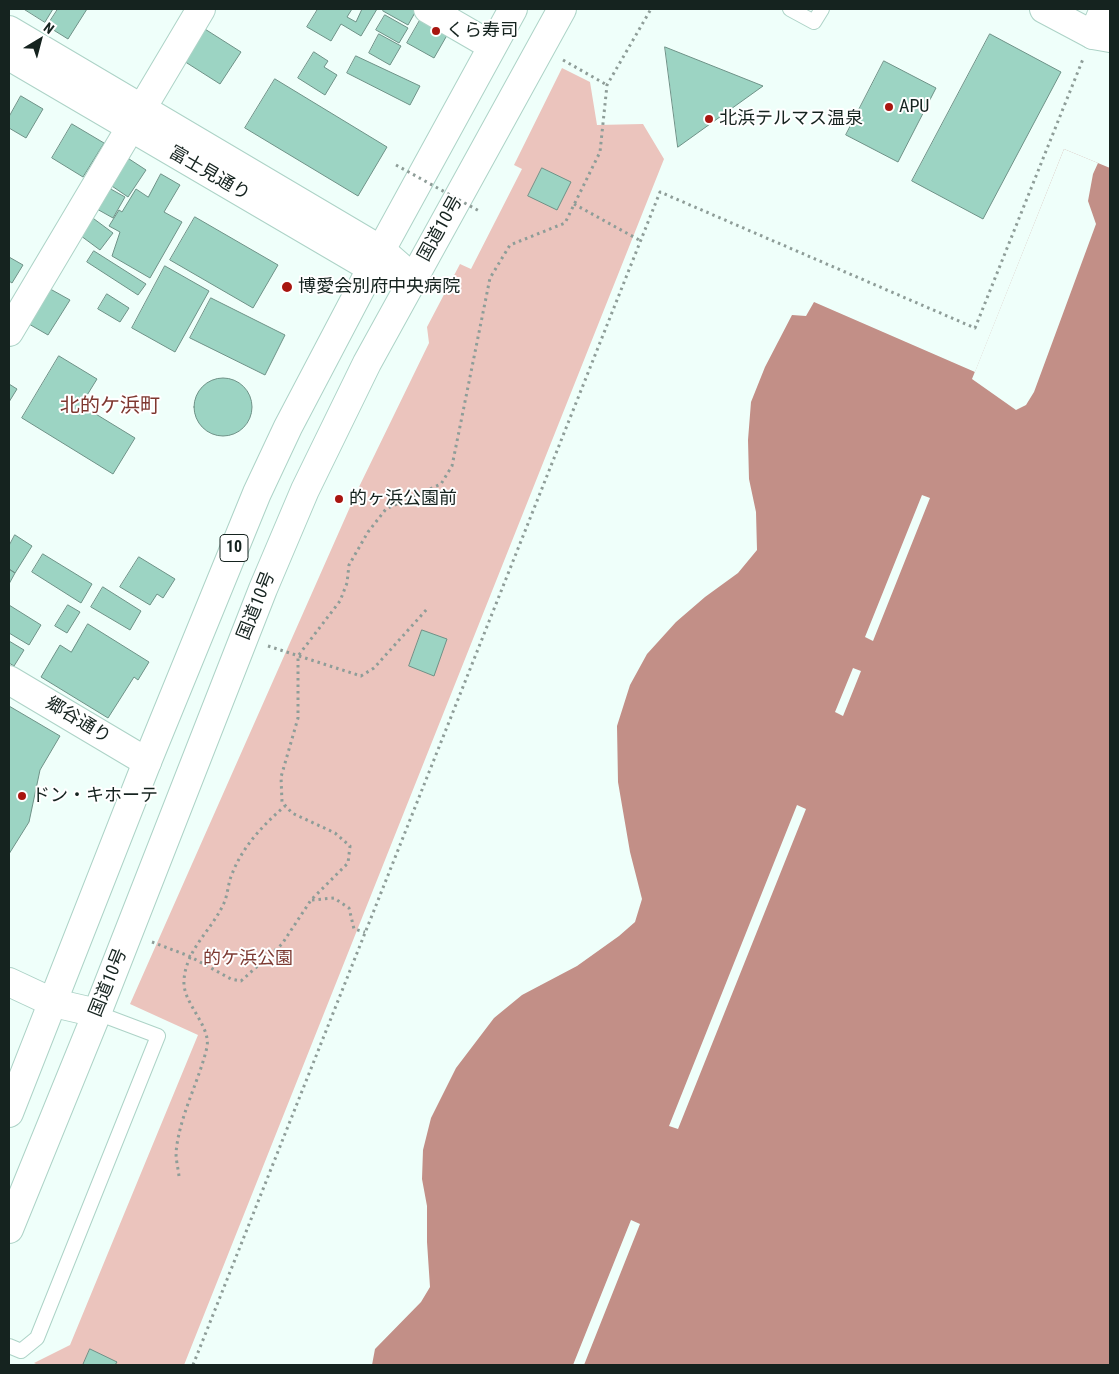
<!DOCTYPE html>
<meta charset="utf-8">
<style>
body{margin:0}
#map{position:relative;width:1119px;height:1374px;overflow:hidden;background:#effffa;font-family:"Roboto Condensed",sans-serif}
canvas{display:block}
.frame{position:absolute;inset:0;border:10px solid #15231f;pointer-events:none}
.north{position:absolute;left:15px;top:15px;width:50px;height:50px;-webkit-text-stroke:4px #fff;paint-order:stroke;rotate:37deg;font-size:14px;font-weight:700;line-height:20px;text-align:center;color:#15231f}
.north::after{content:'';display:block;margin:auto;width:18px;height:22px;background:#15231f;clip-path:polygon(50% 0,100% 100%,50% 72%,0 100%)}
</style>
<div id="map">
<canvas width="1119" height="1374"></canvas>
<div class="frame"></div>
<div class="north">N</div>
</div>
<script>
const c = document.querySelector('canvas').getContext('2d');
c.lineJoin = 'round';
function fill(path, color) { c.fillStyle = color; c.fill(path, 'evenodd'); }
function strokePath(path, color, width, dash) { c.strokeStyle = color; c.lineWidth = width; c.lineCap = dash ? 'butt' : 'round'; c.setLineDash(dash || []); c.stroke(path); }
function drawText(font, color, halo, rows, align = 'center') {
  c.font = font + ' "Roboto Condensed","Noto Sans JP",sans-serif'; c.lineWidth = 4; c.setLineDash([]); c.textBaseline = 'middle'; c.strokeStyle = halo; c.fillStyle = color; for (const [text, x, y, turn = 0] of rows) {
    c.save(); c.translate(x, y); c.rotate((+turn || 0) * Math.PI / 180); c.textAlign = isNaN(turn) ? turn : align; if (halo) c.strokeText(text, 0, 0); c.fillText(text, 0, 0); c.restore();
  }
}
const green = new Path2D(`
 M562 68 590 82 597 125 643 124 664 159 184 1365H38L34 1363 70 1345 198 1035 130 1004 358 489 429 343 427 327 460 264 471 269 522 169 514 165Z`);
const water = new Path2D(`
 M1064 149 1110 168V1365H372L375 1349 421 1302 430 1287 427 1242V1206L422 1179 423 1150 431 1118 456 1068 494 1018 522 995 577 966 619 936 635 922 642 899 630 852 618 782 617 726 630 685 647 654 676 622 705 597 738 573 757 550 756 512 749 479 748 440 751 402 765 367 792 315 806 316 814 302 975 372Z`);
const pier = new Path2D(`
 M1064 149 1098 163 1093 174 1088 201 1096 224 1034 392 1026 405 1016 410 972 379Z
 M922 495 930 498 873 641 865 637Z
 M853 668 861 671 843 716 835 712Z
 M797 805 806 809 678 1129 669 1126Z
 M631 1220 640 1224 584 1365H573Z`);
const building = new Path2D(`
 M24 9H53L45 22Z
 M58 9H87L68 39 47 26Z
 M318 9H352L347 17 356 22 362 9H377L361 36 341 24 331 41 307 27Z
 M384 9H417L408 25 383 11Z
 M385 15 408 28 399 43 376 30Z
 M423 15 450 30 434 58 407 43Z
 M197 24 241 52 220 84 176 56Z
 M379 34 401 46 390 65 369 53Z
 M990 34 1061 72 983 219 912 181Z
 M665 47 763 86 678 147Z
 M314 52 328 61 324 67 337 75 325 95 298 78Z
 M356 56 420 86 410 105 347 73Z
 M884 61 936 88 898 162 846 135Z
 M275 79 387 147 358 196 245 128Z
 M21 96 43 109 26 138 9 128V117Z
 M72 124 104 143 83 177 52 158Z
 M120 153 146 170 128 197 103 180Z
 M542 168 571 182 557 210 528 196Z
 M161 174 180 185 164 212 182 222 150 278 112 256 120 232 109 226 119 210 122 212 136 189 148 197Z
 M100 183 125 197 113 218 88 204Z
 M86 213 113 233 100 250 73 230Z
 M195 217 278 265 253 308 170 260Z
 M94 251 146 284 138 295 87 262Z
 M9 257 23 265 12 283 9 281Z
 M165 266 209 291 175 352 132 328Z
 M43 285 70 300 48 335 22 320Z
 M107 294 129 308 120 322 98 309Z
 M211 298 285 335 265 375 190 338Z
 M59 356 97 379 81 405 135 438 113 474 22 418Z
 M194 407a29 29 0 1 1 58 0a29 29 0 1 1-58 0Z
 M9 384 17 389 9 402Z
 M15 535 32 546 15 573 9 569V546Z
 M43 554 92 584 81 603 32 572Z
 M139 557 175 579 163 598 157 594 150 605 120 587Z
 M9 569 15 573 9 584Z
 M103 587 141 611 130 630 91 607Z
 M9 605 41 625 29 645 9 633Z
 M68 605 80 612 67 633 55 626Z
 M88 624 149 662 138 680 134 677 108 718 41 677 60 645 71 652Z
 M422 630 447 639 434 676 409 666Z
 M9 641 24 650 14 666 9 663Z
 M9 706 60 736 40 770 29 822 9 854Z
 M90 1349 117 1362 115 1365H83Z`);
const path = new Path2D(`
 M563 60 607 85
 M574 204 641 241
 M268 646 361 676 374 668 427 609
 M312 900 334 898 349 908 354 929 365 932
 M152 942 189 956 231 979 241 981 282 944 311 900 348 863 350 846 335 833 292 813 282 802 281 777 298 718V656L340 601 347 583 349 565 368 532 386 509 441 484 452 466 490 278 510 245 565 223 600 152 607 85 651 9
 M179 1176C178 1168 176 1160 176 1153 179 1116 199 1082 207 1047 211 1025 182 1003 184 980 186 949 212 930 224 903 228 894 228 883 232 874 243 846 263 825 285 806
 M193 1365 660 192 975 328 1083 59`);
const lane = new Path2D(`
 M790 9 814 22 822 9
 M9 1346 21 1351 37 1338 158 1036 97 1013`);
const street = new Path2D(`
 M428 9 492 46
 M1093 35 1104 9
 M9 332 201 9
 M9 680 147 762
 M9 982 54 1003 97 1013`);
const secondary = new Path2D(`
 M1044 9 1093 35 1110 38
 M9 30 381 250 414 279
 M9 56 371 268 393 274`);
const highway = new Path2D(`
 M9 1113 147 762 257 493 288 427 381 250 513 9
 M9 1229 97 1013 263 589 305 490 367 363 562 9`);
const pathBridge = new Path2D(`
 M396 165 481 212`);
const markers = [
 [436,31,5,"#a8150f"],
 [889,107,5,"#a8150f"],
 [709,119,5,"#a8150f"],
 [287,287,6,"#a8150f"],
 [339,499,5,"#a8150f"],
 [22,796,5,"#a8150f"]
];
const shields = [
 [234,548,28]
];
const shieldNames = [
 ["10",234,548]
];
const poiNames = [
 ["くら寿司",446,31],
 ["APU",899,107],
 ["北浜テルマス温泉",719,119],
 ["博愛会別府中央病院",298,287],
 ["的ヶ浜公園前",349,499],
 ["ドン・キホーテ",32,796]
];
const streetNames = [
 ["富士見通り",209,174,30],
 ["国道10号",441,229,-61],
 ["国道10号",257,606,-68],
 ["郷谷通り",78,721,31],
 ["国道10号",109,983,-68]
];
const parkNames = [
 ["的ケ浜公園",248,959]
];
const quarterNames = [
 ["北的ケ浜町",110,407]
];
fill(green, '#ebc4bd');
fill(water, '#c28f87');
fill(pier, '#effffa');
fill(building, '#9cd4c3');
strokePath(building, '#6e9287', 1);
strokePath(lane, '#add3c7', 16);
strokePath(street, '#add3c7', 30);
strokePath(secondary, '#add3c7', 30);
strokePath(highway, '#add3c7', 30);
strokePath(path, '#8e9d98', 3, [2.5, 4]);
strokePath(lane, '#fff', 14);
strokePath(street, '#fff', 28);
strokePath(secondary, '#fff', 28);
strokePath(highway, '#fff', 28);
strokePath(pathBridge, '#8e9d98', 3, [2.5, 4]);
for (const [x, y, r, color] of markers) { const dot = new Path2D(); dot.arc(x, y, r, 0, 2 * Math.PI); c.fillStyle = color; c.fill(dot); strokePath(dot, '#fff', 2); }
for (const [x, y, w] of shields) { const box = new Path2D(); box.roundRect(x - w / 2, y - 13.5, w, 27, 4); c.fillStyle = '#fff'; c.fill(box); strokePath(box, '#15231f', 1); }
drawText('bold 16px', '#15231f', null, shieldNames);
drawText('18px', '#15231f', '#fff', poiNames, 'left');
drawText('18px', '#15231f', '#fff', streetNames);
drawText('18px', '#7c3a32', '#fff', parkNames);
drawText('20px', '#7e372f', '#fff', quarterNames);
</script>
